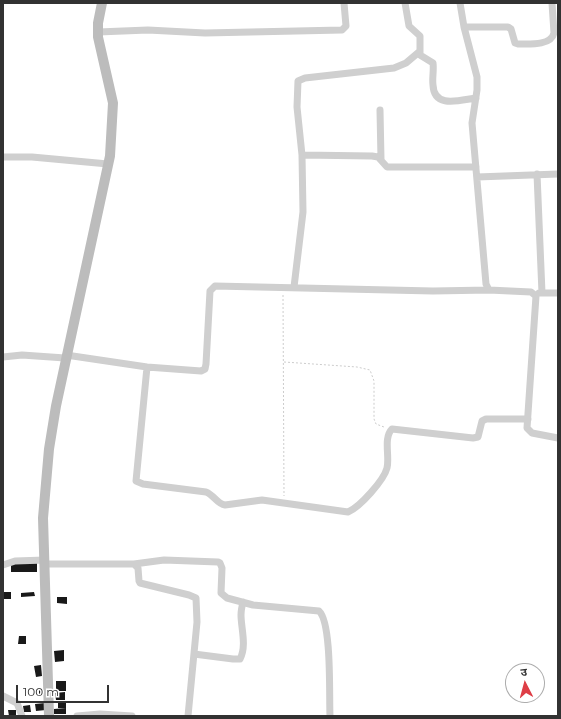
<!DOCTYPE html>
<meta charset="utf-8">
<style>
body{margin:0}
#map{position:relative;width:561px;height:719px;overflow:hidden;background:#fff;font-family:Montserrat,"Noto Sans Devanagari",sans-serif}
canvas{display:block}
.frame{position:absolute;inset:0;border:4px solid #323232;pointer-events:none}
.north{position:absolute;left:505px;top:663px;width:40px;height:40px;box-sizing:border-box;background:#fff;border:1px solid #adadad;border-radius:50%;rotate:354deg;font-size:11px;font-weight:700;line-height:16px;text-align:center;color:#323232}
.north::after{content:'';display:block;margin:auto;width:14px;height:18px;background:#de3e46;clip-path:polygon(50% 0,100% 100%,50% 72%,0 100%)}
.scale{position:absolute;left:16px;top:685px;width:93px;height:18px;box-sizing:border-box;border:2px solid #323232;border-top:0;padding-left:5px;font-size:12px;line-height:14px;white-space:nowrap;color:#323232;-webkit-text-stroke:3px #fff;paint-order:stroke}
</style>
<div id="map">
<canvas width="561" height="719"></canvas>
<div class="frame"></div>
<div class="north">उ</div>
<div class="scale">100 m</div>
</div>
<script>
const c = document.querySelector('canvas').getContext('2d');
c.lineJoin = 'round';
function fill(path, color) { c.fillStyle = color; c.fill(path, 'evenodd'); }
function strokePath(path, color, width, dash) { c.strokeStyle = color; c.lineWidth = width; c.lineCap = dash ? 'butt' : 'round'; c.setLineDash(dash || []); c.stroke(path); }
const building = new Path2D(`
 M37 563V572H11V564Z
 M3 592H11V599H3Z
 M34 592 35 596 21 597V593Z
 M57 597H67V604L57 603Z
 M19 636H26V644H18Z
 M64 650V661L55 662 54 651Z
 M41 665 42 676 36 677 34 666Z
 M56 681H66V691H56Z
 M46 689V694H39V690Z
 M65 692V700H56L55 693Z
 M45 703 46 710 36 711 35 704Z
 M58 703H66V708H58Z
 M30 705 31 712H24L23 706Z
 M66 708V714H54V709Z
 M8 710H16V716H9Z`);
const path = new Path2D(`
 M283 295 284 496
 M284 362 357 367 370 370 374 381V419L376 424 384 427`);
const street = new Path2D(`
 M405 3 409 26 420 36V55L433 63C434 71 432 78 433 85 434 109 460 100 476 98
 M460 3 464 27 477 77V90L472 123 486 284 489 290 531 292 536 296 527 428 532 433 558 438
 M464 27H508L511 29 515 43 518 44C529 44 551 46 554 33L552 3
 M98 32 148 30 205 33 342 30 346 26 344 3
 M380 110 381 159
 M302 155 372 156 378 157 387 167H476
 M3 157H32L108 164
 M537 174 542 293
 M477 177 558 174
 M294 287 303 212 302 155 297 107 298 81 305 78 394 68 406 63 419 52
 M539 293H558
 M66 355 147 367 201 371 205 369 206 364 210 291 215 286 433 291 489 290
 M3 357 22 355 65 358
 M147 367 136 481 143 484 206 492C214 495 217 504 225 505L262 500 348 512C360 507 384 480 387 468 390 457 383 438 392 429L473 438 478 437 482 421 486 419H528
 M45 564H134L138 568 139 581 140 583 189 595 196 598 197 622 188 716
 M134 564 164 560 218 562 220 563 222 568 221 593 227 598 253 605 319 611C332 623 329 696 330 716
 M3 565 15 561 45 560
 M194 654 233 659H240C247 646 241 628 241 615 241 611 242 606 243 602
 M3 696 17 703 22 716
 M77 716 100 714 132 716`);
const secondary = new Path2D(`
 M49 716 43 518 49 449 56 406 110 156 113 103 98 37V23L102 3`);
fill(building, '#191919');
strokePath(path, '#ccc', 1, [2, 2]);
strokePath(street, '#cfcfcf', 7);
strokePath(secondary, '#bcbcbc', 10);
</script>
